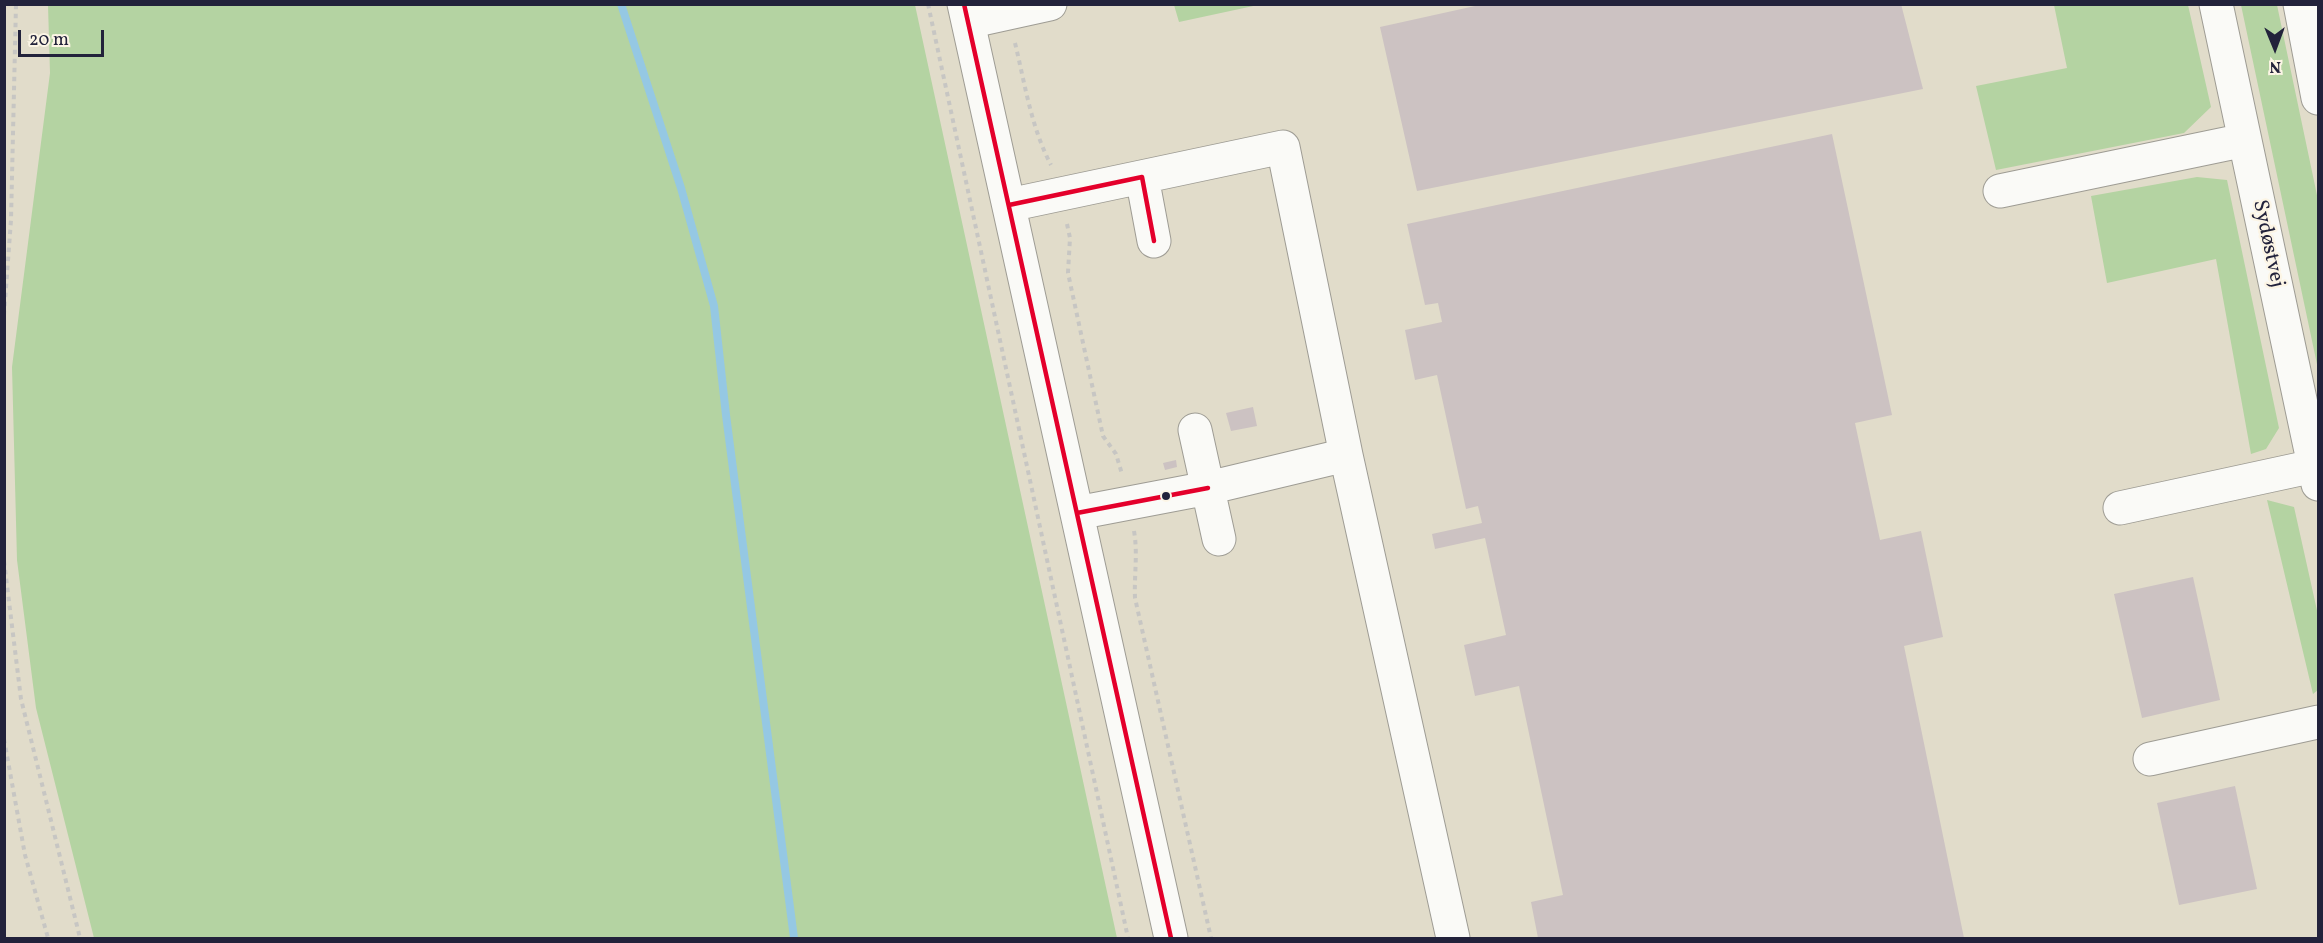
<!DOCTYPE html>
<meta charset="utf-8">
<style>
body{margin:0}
#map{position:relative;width:2323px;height:943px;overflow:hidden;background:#e1dcca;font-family:Vollkorn,serif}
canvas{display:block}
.frame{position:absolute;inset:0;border:6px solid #22223b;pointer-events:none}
.north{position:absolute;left:2245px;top:18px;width:60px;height:60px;-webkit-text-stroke:4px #fcf5e5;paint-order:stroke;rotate:179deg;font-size:16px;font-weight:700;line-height:24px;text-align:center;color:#22223b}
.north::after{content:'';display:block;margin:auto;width:21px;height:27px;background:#22223b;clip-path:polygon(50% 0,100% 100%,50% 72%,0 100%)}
.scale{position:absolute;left:18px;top:30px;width:86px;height:27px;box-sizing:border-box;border:3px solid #22223b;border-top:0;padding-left:8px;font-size:18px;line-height:21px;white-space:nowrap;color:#22223b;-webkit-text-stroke:4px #fcf5e5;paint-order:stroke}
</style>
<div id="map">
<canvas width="2323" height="943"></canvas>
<div class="frame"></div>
<div class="north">N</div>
<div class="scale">20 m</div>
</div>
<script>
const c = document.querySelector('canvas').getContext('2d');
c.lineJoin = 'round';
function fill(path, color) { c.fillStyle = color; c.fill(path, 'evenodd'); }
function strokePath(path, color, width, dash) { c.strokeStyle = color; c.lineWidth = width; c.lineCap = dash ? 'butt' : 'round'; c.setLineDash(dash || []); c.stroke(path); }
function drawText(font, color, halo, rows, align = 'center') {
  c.font = font + ' Vollkorn,serif'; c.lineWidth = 4.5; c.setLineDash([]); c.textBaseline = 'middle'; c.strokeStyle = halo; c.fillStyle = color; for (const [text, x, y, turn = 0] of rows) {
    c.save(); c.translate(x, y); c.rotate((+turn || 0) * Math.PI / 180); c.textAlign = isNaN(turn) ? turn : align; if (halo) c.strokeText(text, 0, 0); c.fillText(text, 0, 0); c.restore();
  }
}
const green = new Path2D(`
 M48 5H915L1117 938H94L36 708 17 560 12 367 50 73Z
 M1174 5V4L1258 5 1179 22Z
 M2054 5H2188L2211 107 2184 133 1996 170 1976 86 2067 68Z
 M2241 5H2277L2318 200V369Z
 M2197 177 2227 180 2279 428 2266 449 2251 454 2216 259 2107 283 2091 196Z
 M2267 500 2294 507 2318 615V690L2313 694Z`);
const stream = new Path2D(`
 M621 4 681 188 714 306 726 415 794 938`);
const building = new Path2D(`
 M1484 4H1901L1923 89 1417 191 1380 27Z
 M1832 134 1892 415 1855 423 1880 540 1921 531 1943 637 1904 646 1964 938H1538L1531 902 1563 895 1519 686 1475 696 1464 645 1506 635 1485 538 1435 549 1432 534 1482 523 1478 506 1466 509 1437 375 1415 380 1405 330 1442 322 1438 303 1425 305 1407 224Z
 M1253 407 1257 426 1231 431 1226 413Z
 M1176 460 1177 467 1165 470 1163 463Z
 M2193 577 2220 700 2142 718 2114 594Z
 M2235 786 2257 889 2179 905 2157 803Z`);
const path = new Path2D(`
 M928 4 1128 938
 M1015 43C1025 84 1031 127 1051 165
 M1067 224 1070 238 1068 273 1103 436 1116 454 1122 474
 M4 315 11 220 16 4
 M1134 531C1138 554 1134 575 1135 598L1211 938
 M4 561 21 699 80 938
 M4 739 25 855 48 938`);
const minor = new Path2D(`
 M964 4 1171 938
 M2216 4 2318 484
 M2300 4 2318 98
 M968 22 1050 4
 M1142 177 1154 241
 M2000 191 2245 140
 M1009 205 1283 147 1346 455 1453 938
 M1195 430 1219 539
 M2120 508 2314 466
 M1077 513 1208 488 1346 455
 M2150 759 2318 722`);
const bus1 = new Path2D(`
 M964 4 1171 938
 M1142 177 1154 241
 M1009 205 1142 177
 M1077 513 1208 488`);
const markers = [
 [1166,496,5,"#22223b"]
];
const streetNames = [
 ["Sydøstvej",2267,244,78]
];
fill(green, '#b4d3a2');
strokePath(stream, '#95c8e3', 8);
fill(building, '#ccc2c2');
strokePath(minor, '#9e9c94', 35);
strokePath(path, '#c7c6c3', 4, [4.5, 4.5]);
strokePath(minor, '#fafaf7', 33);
strokePath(bus1, '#e4002b', 4.5);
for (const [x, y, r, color] of markers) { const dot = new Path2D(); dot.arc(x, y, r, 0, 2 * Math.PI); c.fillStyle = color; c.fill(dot); strokePath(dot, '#fcf5e5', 2); }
drawText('21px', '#22223b', '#fcf5e5', streetNames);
</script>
